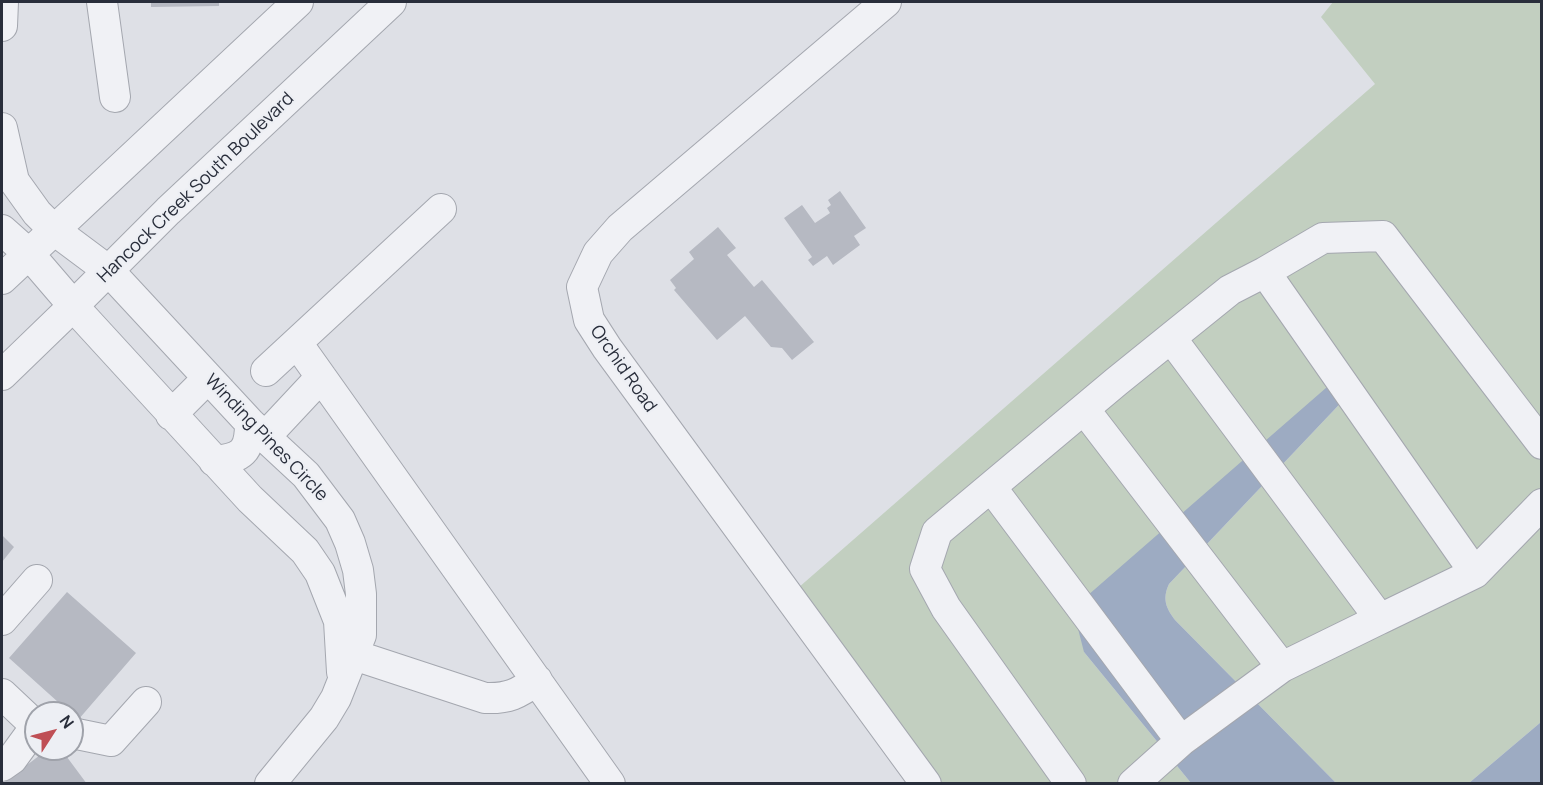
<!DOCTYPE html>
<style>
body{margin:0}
#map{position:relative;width:1543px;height:785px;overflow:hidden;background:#dee0e6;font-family:Manrope,sans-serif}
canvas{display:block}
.frame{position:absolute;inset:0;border:3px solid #292e3b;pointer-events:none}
.north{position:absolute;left:24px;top:701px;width:60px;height:60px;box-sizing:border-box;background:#edeff4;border:2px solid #9fa2aa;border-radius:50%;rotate:54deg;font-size:16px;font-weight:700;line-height:24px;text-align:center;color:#292e3b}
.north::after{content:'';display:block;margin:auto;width:21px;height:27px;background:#bf4f55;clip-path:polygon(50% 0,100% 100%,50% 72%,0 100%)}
</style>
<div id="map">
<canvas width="1543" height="785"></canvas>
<div class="frame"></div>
<div class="north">N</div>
</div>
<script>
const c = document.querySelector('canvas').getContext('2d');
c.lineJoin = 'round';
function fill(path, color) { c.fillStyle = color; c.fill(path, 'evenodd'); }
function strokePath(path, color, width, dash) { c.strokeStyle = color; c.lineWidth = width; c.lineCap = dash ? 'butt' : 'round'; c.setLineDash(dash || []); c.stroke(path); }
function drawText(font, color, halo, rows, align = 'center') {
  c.font = font + ' Manrope,sans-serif'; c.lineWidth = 4.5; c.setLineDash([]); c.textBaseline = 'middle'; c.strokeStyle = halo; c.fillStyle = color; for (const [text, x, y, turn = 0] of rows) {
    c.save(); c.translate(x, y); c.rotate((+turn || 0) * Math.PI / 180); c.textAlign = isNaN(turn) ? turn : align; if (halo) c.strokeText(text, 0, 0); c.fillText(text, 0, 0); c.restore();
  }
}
const green = new Path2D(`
 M1333 2H1541V722L1469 783H1336L1175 620C1166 608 1162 599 1169 584L1353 390 1084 652 1191 783H918L782 602 1375 84 1321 17Z`);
const water = new Path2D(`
 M1342 374 1353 390 1169 584C1162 599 1166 608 1175 620L1336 783H1191L1084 652 1076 621 1087 596Z
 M1541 722V783H1469Z`);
const building = new Path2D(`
 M151 2H219V6L151 7Z
 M840 191 866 228 854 236 860 245 833 265 827 256 813 266 808 260 812 257 784 218 802 205 815 223 830 213 827 208 831 205 828 200Z
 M718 227 736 248 727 255 754 287 762 280 814 342 792 360 782 348 771 347 745 316 717 340 674 290 676 288 670 280 694 259 689 252Z
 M2 535 14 547 2 562Z
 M67 592 136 653 78 720 9 658Z
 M48 749H61L87 784H2Z`);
const minor = new Path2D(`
 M102 2 115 97
 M886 2 620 228 598 253 582 287 589 320 607 348 926 784
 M2 26 3 2
 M2 128 14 181 37 213 54 230 109 271 250 423 306 475 340 520 350 543 358 570 361 594V635L336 698 324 718 270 784
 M2 230 29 254 84 318 250 499 305 551 320 573 339 621 342 672
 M2 279 298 2
 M1171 338 1380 619 1475 573
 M297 343 610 784
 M266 371 441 209
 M2 375 63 316 168 211 391 2
 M1084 409 1282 667
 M171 415 208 378
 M264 438 321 377
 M1542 444 1383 236 1323 238 1265 272 1475 573 1542 504
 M214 461C242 458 250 452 250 423
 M991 487 1181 741
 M2 620 37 580
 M342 651 485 698C508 699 518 694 537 680
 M2 694 36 726
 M72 733 111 741 146 702
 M2 766 12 759 36 726
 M1071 784 946 608 925 569 937 532 1116 382 1230 290 1265 272
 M1133 784 1181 741 1282 667 1380 619`);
const streetNames = [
 ["Hancock Creek South Boulevard",196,188,-44],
 ["Orchid Road",623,369,55],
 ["Winding Pines Circle",266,438,46]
];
fill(green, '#c2cfc0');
fill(water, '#9dabc2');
fill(building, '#b6b9c2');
strokePath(minor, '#a4a7af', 32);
strokePath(minor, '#f0f1f5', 30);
drawText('18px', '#292e3b', '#edeff4', streetNames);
</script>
